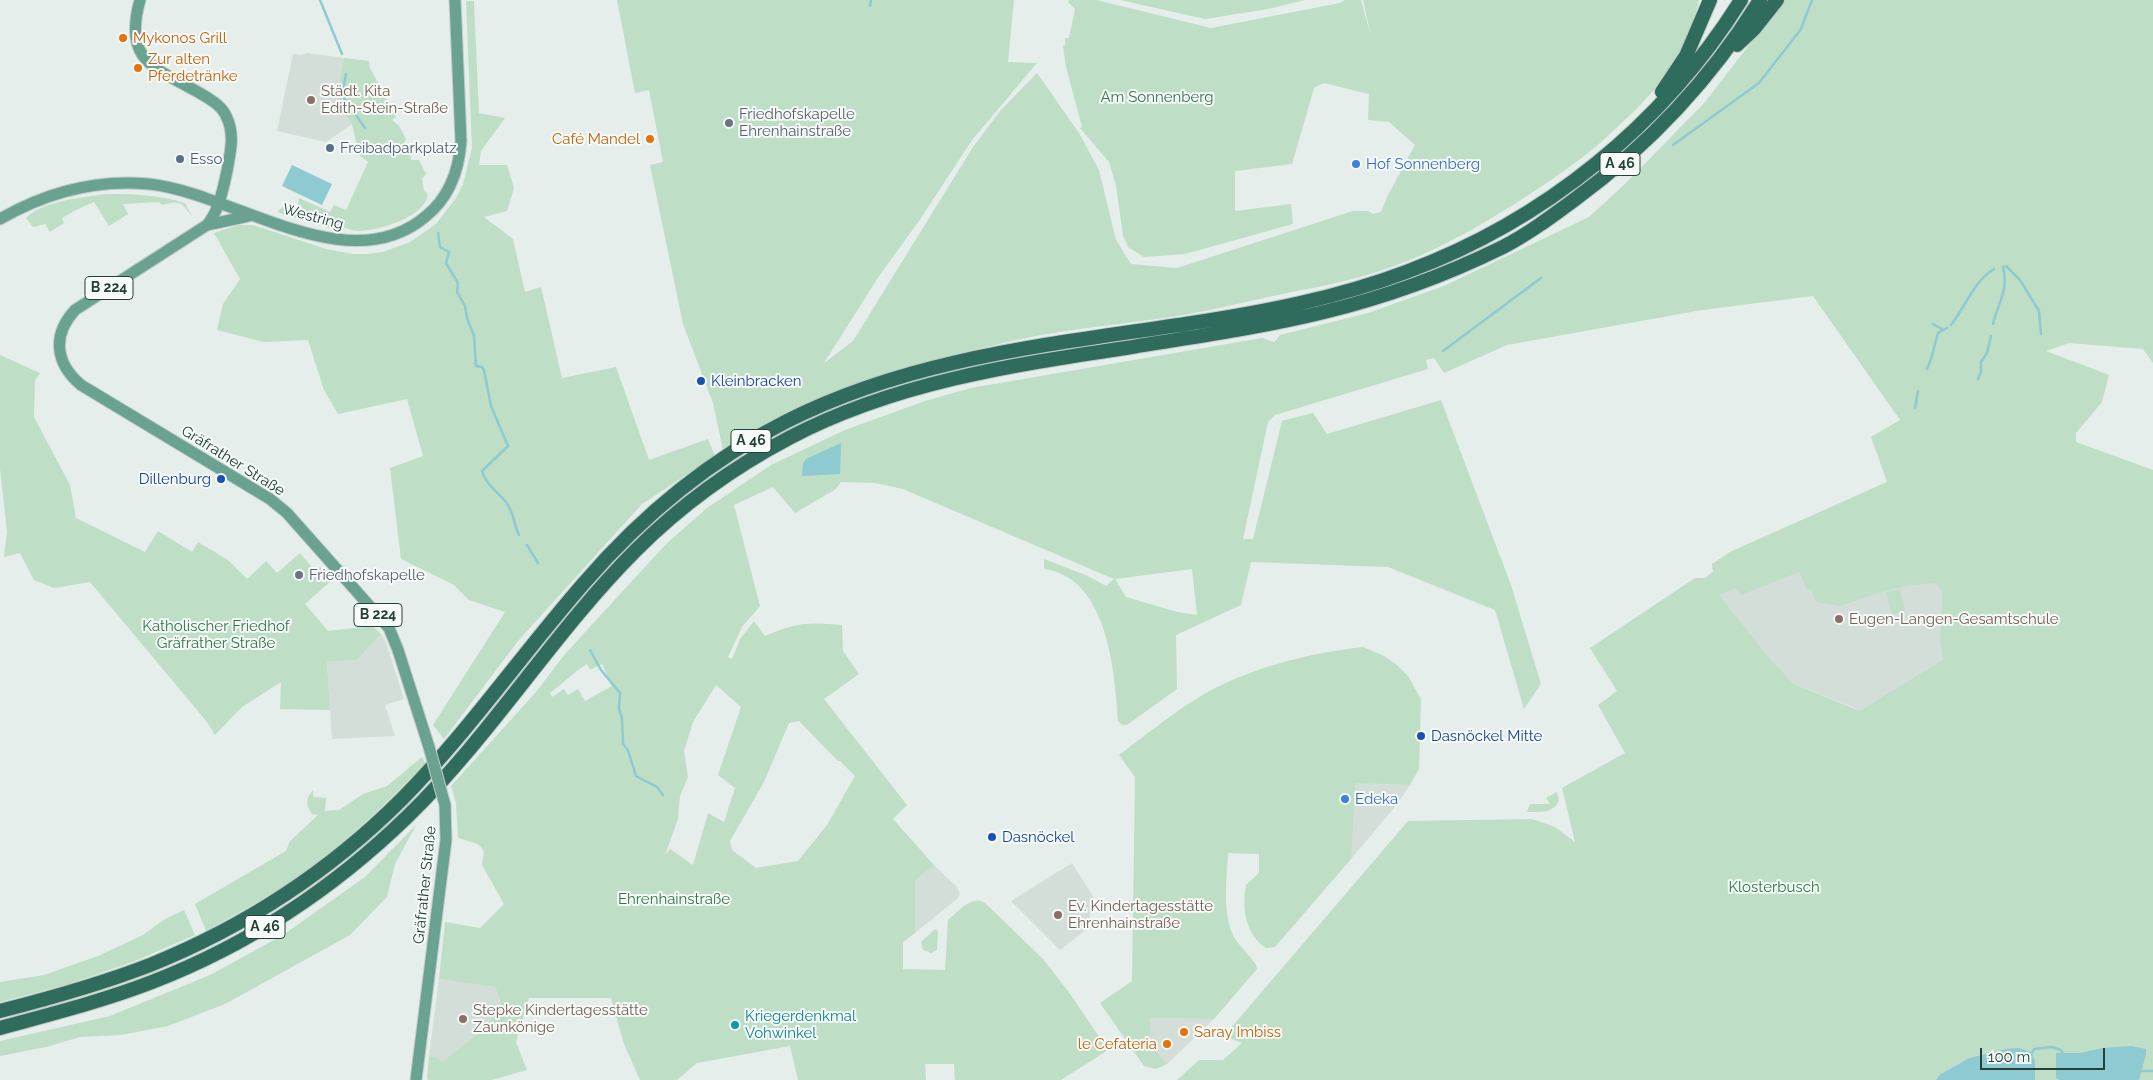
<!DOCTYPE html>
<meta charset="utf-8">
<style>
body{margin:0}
#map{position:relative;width:2153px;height:1080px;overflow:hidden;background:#e5eeea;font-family:Raleway,sans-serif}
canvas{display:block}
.scale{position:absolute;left:1980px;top:1048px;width:125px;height:22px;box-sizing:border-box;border:2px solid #244037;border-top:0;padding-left:6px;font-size:15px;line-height:18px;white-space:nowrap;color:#244037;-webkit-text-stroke:4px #f6faf8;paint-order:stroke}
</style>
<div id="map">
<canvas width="2153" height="1080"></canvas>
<div class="scale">100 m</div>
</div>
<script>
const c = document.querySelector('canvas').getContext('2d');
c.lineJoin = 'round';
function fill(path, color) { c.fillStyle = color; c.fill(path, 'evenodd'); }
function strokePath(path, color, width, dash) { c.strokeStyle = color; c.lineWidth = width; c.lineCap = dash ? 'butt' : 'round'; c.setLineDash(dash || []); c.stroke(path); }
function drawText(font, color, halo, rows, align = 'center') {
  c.font = font + ' Raleway,sans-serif'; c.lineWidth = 4; c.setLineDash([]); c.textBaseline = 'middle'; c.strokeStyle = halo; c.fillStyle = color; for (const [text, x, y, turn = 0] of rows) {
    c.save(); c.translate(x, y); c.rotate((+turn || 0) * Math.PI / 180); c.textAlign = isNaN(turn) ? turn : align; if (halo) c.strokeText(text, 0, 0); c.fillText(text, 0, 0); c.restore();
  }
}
const built = new Path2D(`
 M307 53 344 58 337 93 338 104 352 124 326 142 277 131 293 54 301 55Z
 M1888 482 1942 592 1940 643 1943 661 1858 713 1855 708 1794 684 1771 660 1705 578 1713 572 1712 564 1730 552Z
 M381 634 386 642 404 699 385 705 395 736 332 739 327 662 357 660Z
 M1310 752 1372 784 1410 785 1398 803 1351 859 1316 858Z
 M1072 863 1094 898 1087 929 1060 950 1011 901Z
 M934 865 957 887 960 894 958 898 915 933V881Z
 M439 979 495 987 502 1007 481 1031 442 1062 436 1057 429 1056Z
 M1150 1018 1214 1019 1167 1064 1150 1044Z`);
const green = new Path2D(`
 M617 0H1014L1008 62 1037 63 972 140 919 221 879 276 824 363 853 341 973 147 1000 111 1037 73 1079 133 1099 170 1116 240 1131 264 1177 268 1353 211H1368L1373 214 1381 212 1388 195 1415 145 1389 122 1368 120 1369 94 1324 83 1314 88 1292 164 1235 171V211L1291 204 1293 224 1185 254 1144 257 1128 247 1123 235 1116 186 1109 162 1080 128 1082 127 1066 67 1063 46 1065 45V38H1069L1075 9 1068 2 1069 0H1096L1211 28 1340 3 1345 0H1361L1371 37 1363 0H1699C1686 60 1655 93 1611 133 1582 160 1549 182 1516 203 1470 232 1422 259 1370 274 1341 283 1311 288 1282 294 1258 299 1234 305 1210 310 1146 323 1080 326 1016 340 910 365 814 387 723 450L713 403 683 324 650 165 663 162 649 90 635 93Z
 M1120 0H1305L1268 9 1205 19Z
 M1784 0H2153V363L2143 349 2069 343 2046 351 2109 375 2102 402 2076 433V442L2153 470V1080H2010L2005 1049 1969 1058 1939 1075 1936 1080H1177L1199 1060H1223L1242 1043 1224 1036 1408 821 1532 819 1555 827 1575 842 1562 788 1625 753 1598 705 1617 691 1590 648 1695 578H1705L1713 572 1712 564 1730 552 1887 482 1871 437 1900 420 1813 296 1702 310 1507 345 1444 373 1434 358 1426 360 1428 369 1275 415 1268 422 1243 539H1253L1282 421 1313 413 1327 434 1441 400 1511 585 1541 684 1524 709 1495 610 1388 567 1251 562 1241 605 1176 635 1177 689 1127 725H1122L1118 721C1115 670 1107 577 1044 569V559L1088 576 1106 586 1114 579 903 489 875 483 841 482 836 489 795 513 773 487 734 505 760 606 742 627 728 657 732 659 740 639 754 621 765 636C797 622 808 622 842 625L843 651 859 674 824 699 907 805 893 819 934 865 915 881V933L903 942V969L945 970 948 920C958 912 970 896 984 902L1043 959 1068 991 1108 1050 1061 1080H955L954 1064H925L926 1080H798L790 1046 697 1063 677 1080H640L624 1044 611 998H529L516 1042 527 1070 492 1080H428L427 1078 429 1056 436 1057 442 1062 481 1031 502 1007 495 987 439 979 445 922 480 928 504 904 482 865 484 851 478 844 458 838 456 803 451 786 536 692 565 654 667 543 707 508 771 465 845 430 925 401 971 388 1262 338 1274 342 1280 335 1368 313 1444 286 1589 217 1627 182 1705 102ZM1192 569 1197 615 1177 612 1126 597 1115 579ZM1799 572 1807 590 1811 589 1816 602 1840 606 1884 591 1910 585 1936 583 1942 592 1940 643 1943 660 1858 712 1855 709 1794 684 1771 660 1719 595 1736 588 1741 595ZM587 664 590 670 602 664 612 686 585 701 578 689 568 695 564 689 552 697 550 693C563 684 573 672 587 664ZM716 685 741 707 718 775 735 788 724 822 708 813 693 865 670 849 665 855 678 819 680 796 688 777 684 751 693 722ZM799 721 838 761H840L855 776 827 825 798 861 756 868 732 850 730 841 764 782 789 723Z
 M466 1H474L479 113 505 118 481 151 479 165H507L514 188 507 211 484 217 513 239 525 292 541 287 562 378 616 367 649 460 708 439 715 456 642 504 518 641 444 739 433 725 505 612 469 600 454 585 401 559 390 468 423 456 407 399 338 414 324 390 308 340 264 342 217 330 223 304 240 279 214 233 238 225H253L326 249 353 254H367L383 252 410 242 436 224 456 198 463 184 472 148Z
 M344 58 369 61V66L396 117 392 120 399 126 406 139 402 147 410 152 411 160H419L426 174 422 179 424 190 428 195C423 218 380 230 359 231 351 231 341 226 333 224L331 229 277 212 284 206 294 209 298 206 299 198 330 212 334 205 346 210 368 162 359 155 352 124 338 104 337 93Z
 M107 194C134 194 160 195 185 203L193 218C181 202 181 200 162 205L159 202 123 204 128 214 109 226 94 202 78 209 62 218 64 223 50 232 45 224 33 227 26 218C42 201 84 197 107 194Z
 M0 355 40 373 35 381 34 417 70 485 76 518 145 552 158 531 192 552 198 542 228 560 247 579 266 561 277 573 300 553 315 571 320 567 326 575 328 573 333 579 305 604 328 631 373 626 381 634 357 660 327 662 330 710 280 709 281 682 242 707 215 735 207 722 90 582 54 588 34 580 20 553 4 557 7 531 0 468Z
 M1900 589 1905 611 1892 615 1886 592Z
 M1363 647 1384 656 1397 665 1408 676 1421 699 1419 769 1410 785 1355 783 1351 859 1275 947 1266 948C1245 934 1242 909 1246 885L1259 873V854L1228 853C1227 878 1222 911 1233 935 1237 945 1258 962 1257 969L1214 1019 1150 1018V1044L1167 1064 1156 1069 1144 1066 1100 1003 1132 981 1135 777 1119 755C1147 734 1175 711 1206 693 1253 667 1310 653 1363 647Z
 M422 757 425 763C390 800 352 837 310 868 277 892 242 911 206 931L195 904 286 851 290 841 318 815 312 814C305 804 306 799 313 790V797L326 798 325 811 339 810 363 794 387 786Z
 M1557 792 1559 800C1554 814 1539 812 1527 812L1530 804H1550L1546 798Z
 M416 825 395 864 387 897 350 935 225 1004 168 1026 121 1035 80 1037 46 1047 0 1056V1041L110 1016 210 975 283 935 365 877Z
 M184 910 195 935 135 961 69 984 0 1002V982L44 975 98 956 143 935 165 919Z
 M935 929 938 931 937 950 931 953 923 950 921 942Z`);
const water = new Path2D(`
 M292 165 332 184 322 205 282 186Z
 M841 443 840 474 802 476 803 463 806 459Z
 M2131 1046 2146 1049V1054L2139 1080H2060L2056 1078V1053H2080L2103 1048Z
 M2019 1048 2031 1052 2035 1061V1080H1936L1939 1075 1969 1058 2005 1049Z`);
const stream = new Path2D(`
 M320 0 342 54
 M870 6 871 0
 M343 90 346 74
 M344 98 365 128
 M1673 145 1759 83 1801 29 1812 0
 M438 233 440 247 449 252 446 263 458 283 457 292 465 306 467 318 474 336 476 366 482 367 484 370 491 406 508 446 482 471C485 484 498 492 506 502 515 514 513 524 519 535
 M2006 266 2020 280 2039 311 2041 334
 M1933 324 1942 329
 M1993 324C1998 303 2009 290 2003 267
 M1951 325C1965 307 1974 281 1994 269
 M1443 351 1541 278
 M1927 369 1931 359 1938 333 1947 328
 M1978 379 1981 372V362L1987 353 1991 336
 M1915 408 1918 391
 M527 545 538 563
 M590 650 601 670 620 693 619 709 622 718 623 744 628 750 636 776 657 787 663 795
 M2031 1055 2034 1049 2052 1047 2061 1050 2064 1057
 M2140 1071H2153`);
const primary = new Path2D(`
 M140 0C122 64 158 68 203 95 213 101 223 107 227 118 235 135 230 154 227 171 223 189 219 211 207 225L75 310C52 335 55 363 81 385L270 499 287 513 389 628 398 650 429 747
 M0 219C45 193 96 179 149 184 234 193 347 282 425 217 449 198 459 171 461 141L455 0
 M207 225 249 216
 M416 1080 446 840 445 805`);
const motorway = new Path2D(`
 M1737 45 1754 29 1777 0
 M1662 92 1686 56 1710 0
 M0 1011C51 998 101 984 150 965 244 927 330 871 402 799 468 732 522 654 584 583 641 517 709 460 787 421 913 357 1055 344 1192 323 1264 312 1337 298 1406 272 1544 221 1663 125 1741 0
 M0 1028C51 1014 103 1001 152 982 248 945 335 887 408 816 492 734 553 633 636 550 680 506 734 467 789 438 893 383 1011 365 1126 348 1192 337 1259 328 1324 312 1386 297 1446 275 1503 247 1528 234 1551 217 1574 200 1649 145 1711 79 1760 0`);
const primaryBridge = new Path2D(`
 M429 747 445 805`);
const markers = [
 [123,38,5,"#e8710a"],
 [138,68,5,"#e8710a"],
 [311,100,5,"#8d6e63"],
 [729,123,5,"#6b7280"],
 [650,139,5,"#e8710a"],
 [330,148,5,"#5c6f8a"],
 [180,159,5,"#5c6f8a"],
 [1356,164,5,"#3f7fe0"],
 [701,381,5,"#1a4fb4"],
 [221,479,5,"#1a4fb4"],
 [299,575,5,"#6b7280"],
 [1839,619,5,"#8d6e63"],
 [1421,736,5,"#1a4fb4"],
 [1345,799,5,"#3f7fe0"],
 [992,837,5,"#1a4fb4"],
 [1058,915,5,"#8d6e63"],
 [463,1019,5,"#8d6e63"],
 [735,1025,5,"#0f9aa8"],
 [1184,1032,5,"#e8710a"],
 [1167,1044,5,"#e8710a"]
];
const shields = [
 [1620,164,40],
 [109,288,48],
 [751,441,40],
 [378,615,48],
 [265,927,40]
];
const shieldNames = [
 ["A 46",1620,164],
 ["B 224",109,288],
 ["A 46",751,441],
 ["B 224",378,615],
 ["A 46",265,927]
];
const foodNames = [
 ["Mykonos Grill",133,38],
 ["Zur alten",148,59],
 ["Pferdetränke",148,76],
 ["Café Mandel",640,139,"right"],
 ["Saray Imbiss",1194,1032],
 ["le Cefateria",1157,1044,"right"]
];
const educationNames = [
 ["Städt. Kita",321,91],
 ["Edith-Stein-Straße",321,108],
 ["Eugen-Langen-Gesamtschule",1849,619],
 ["Ev. Kindertagesstätte",1068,906],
 ["Ehrenhainstraße",1068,923],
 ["Stepke Kindertagesstätte",473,1010],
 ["Zaunkönige",473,1027]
];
const parkNames = [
 ["Am Sonnenberg",1157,97],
 ["Katholischer Friedhof",216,626],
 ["Gräfrather Straße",216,643],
 ["Klosterbusch",1774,887],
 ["Ehrenhainstraße",674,899]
];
const worshipNames = [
 ["Friedhofskapelle",739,114],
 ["Ehrenhainstraße",739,131],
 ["Friedhofskapelle",309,575]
];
const serviceNames = [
 ["Freibadparkplatz",340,148],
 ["Esso",190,159]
];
const shopNames = [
 ["Hof Sonnenberg",1366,164],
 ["Edeka",1355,799]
];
const streetNames = [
 ["Westring",313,217,15],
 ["Gräfrather Straße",233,461,32],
 ["Gräfrather Straße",425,885,-84]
];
const transitNames = [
 ["Kleinbracken",711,381],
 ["Dillenburg",211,479,"right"],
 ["Dasnöckel Mitte",1431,736],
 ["Dasnöckel",1002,837]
];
const cultureNames = [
 ["Kriegerdenkmal",745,1016],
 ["Vohwinkel",745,1033]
];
fill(built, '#d3ded8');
fill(green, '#bedec6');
fill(water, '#8ecad1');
strokePath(stream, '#8ecad1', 2.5);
strokePath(primary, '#c2cac7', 13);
strokePath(motorway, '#c2cac7', 16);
strokePath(primary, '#6aa292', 11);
strokePath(motorway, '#306c5d', 14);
strokePath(primaryBridge, '#c2cac7', 13, []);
strokePath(primaryBridge, '#6aa292', 11);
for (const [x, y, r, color] of markers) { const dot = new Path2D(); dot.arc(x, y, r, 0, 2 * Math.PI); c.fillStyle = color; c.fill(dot); strokePath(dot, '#f6faf8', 2); }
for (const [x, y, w] of shields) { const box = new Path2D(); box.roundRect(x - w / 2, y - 11.5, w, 23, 4); c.fillStyle = '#f6faf8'; c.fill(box); strokePath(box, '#244037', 1); }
drawText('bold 14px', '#244037', null, shieldNames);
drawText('15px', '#c56008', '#f6faf8', foodNames, 'left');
drawText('15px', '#785e54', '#f6faf8', educationNames, 'left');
drawText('15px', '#2f7647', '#f6faf8', parkNames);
drawText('15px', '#5b616d', '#f6faf8', worshipNames, 'left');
drawText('15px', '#4e5e75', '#f6faf8', serviceNames, 'left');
drawText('15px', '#366cbe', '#f6faf8', shopNames, 'left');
drawText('15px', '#244037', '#f6faf8', streetNames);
drawText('15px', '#164399', '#f6faf8', transitNames, 'left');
drawText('15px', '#0d838f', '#f6faf8', cultureNames, 'left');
</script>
